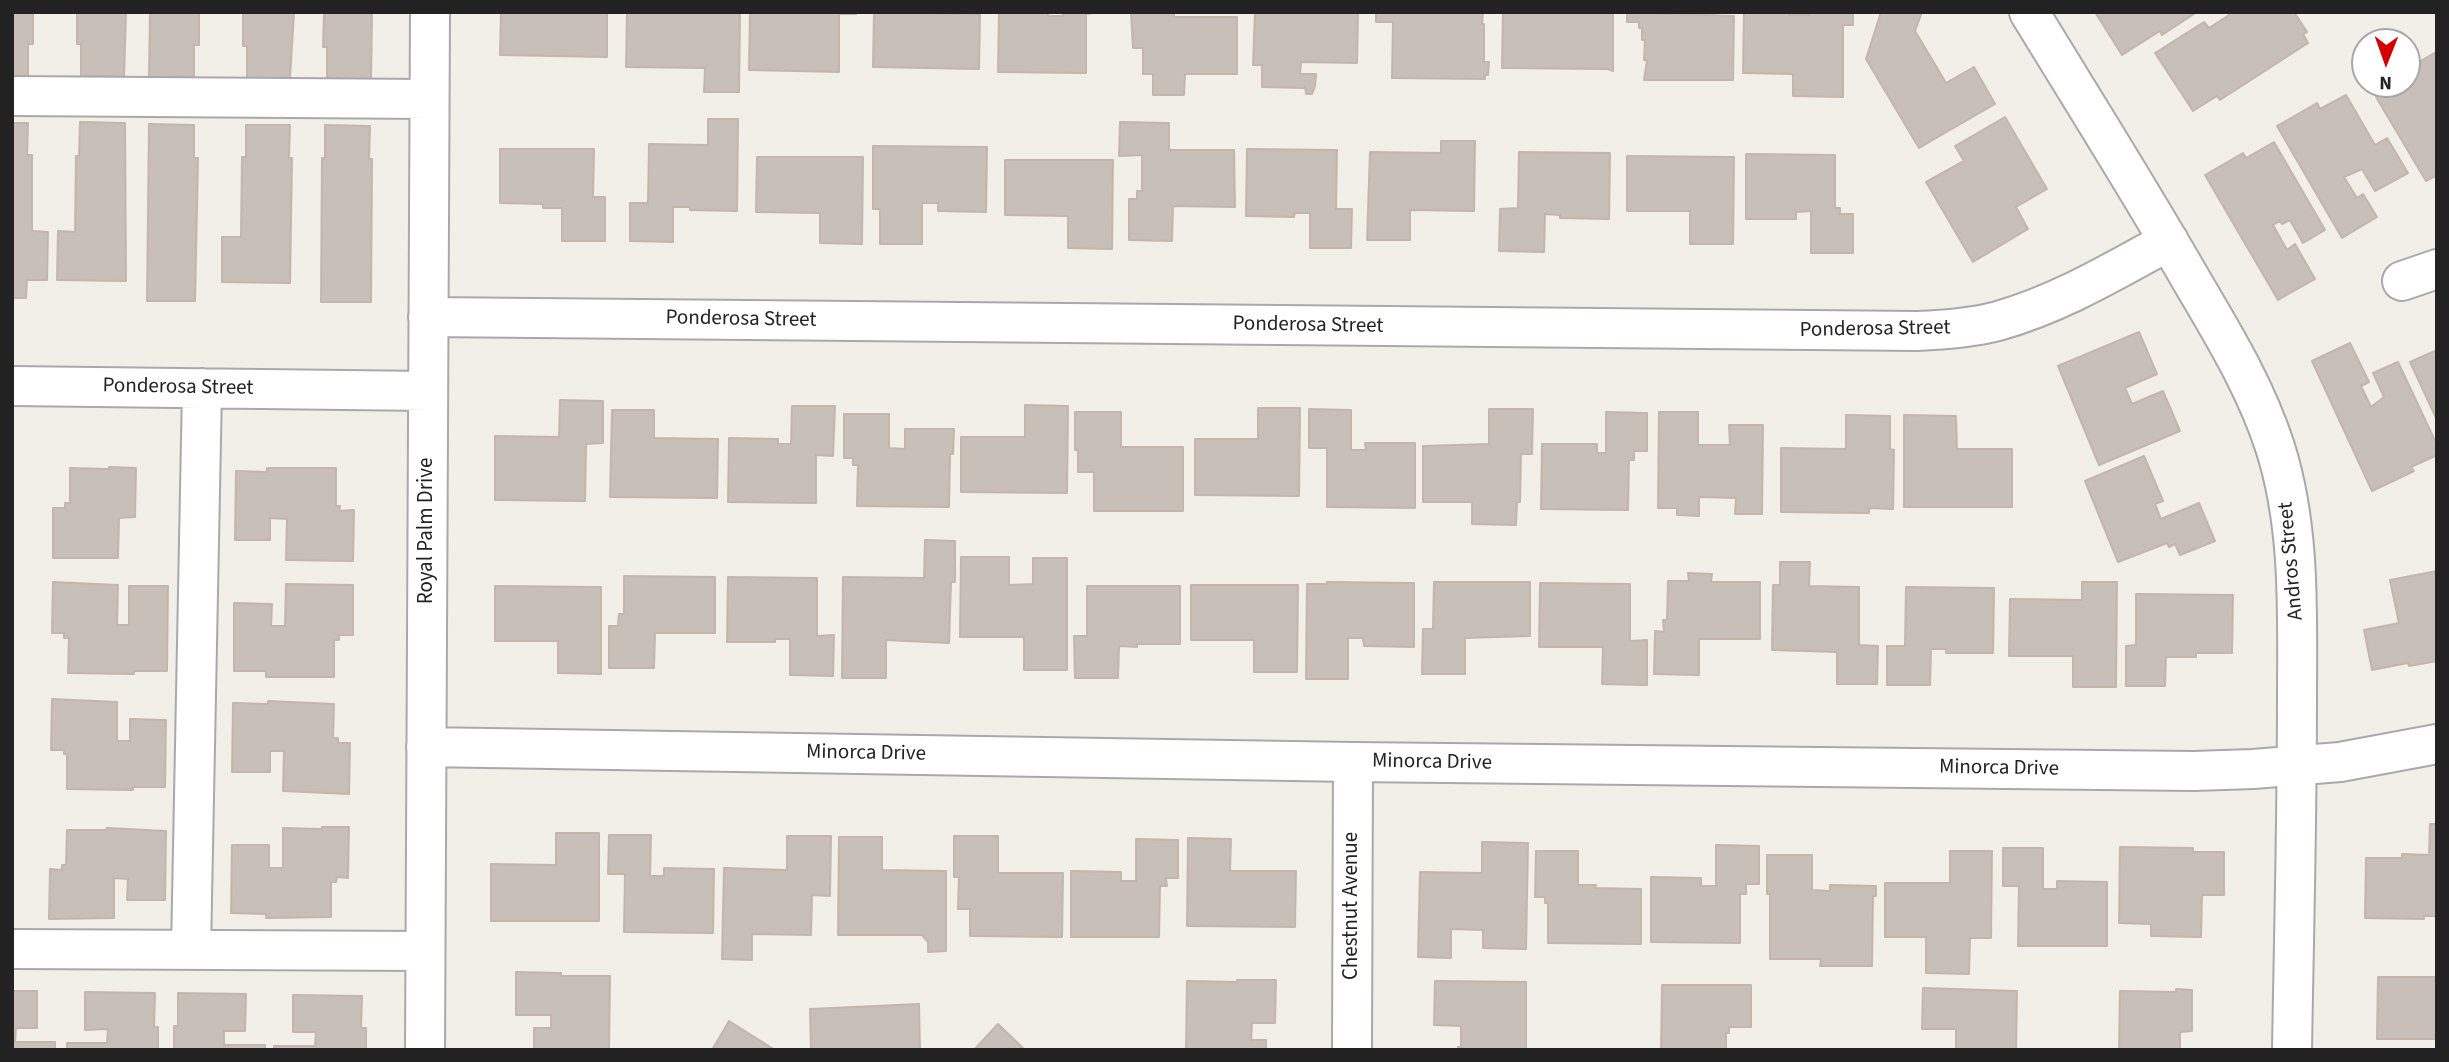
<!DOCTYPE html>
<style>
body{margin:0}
#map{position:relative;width:2449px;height:1062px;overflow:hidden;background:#f2efe9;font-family:"Source Sans 3",sans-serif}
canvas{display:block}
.frame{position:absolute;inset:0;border:14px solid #222;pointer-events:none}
.north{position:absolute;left:2351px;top:28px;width:70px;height:70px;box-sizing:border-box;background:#fff;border:2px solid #a7a7a7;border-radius:50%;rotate:181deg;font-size:19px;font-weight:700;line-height:28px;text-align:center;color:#222}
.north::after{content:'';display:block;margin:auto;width:24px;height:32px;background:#d40000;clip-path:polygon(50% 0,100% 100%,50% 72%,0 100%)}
</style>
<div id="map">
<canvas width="2449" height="1062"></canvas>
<div class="frame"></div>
<div class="north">N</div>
</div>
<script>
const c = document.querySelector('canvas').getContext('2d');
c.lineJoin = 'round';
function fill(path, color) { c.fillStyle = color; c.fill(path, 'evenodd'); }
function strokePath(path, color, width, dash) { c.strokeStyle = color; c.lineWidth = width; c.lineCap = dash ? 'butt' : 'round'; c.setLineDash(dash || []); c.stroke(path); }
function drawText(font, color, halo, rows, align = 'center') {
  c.font = font + ' "Source Sans 3",sans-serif'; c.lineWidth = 6; c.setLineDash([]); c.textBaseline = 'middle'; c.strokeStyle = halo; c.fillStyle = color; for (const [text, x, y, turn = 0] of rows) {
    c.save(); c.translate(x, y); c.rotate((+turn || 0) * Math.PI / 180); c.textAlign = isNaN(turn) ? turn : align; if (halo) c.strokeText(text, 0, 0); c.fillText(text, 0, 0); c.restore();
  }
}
const building = new Path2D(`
 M12 12H33V44H28V76H12Z
 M77 12H126L124 77 81 76V44H77Z
 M150 12H199V45H194V78L149 77Z
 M243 12H294L290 79H247V46H243Z
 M324 12H372L371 80 327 79V47H323Z
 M501 12H607V57L500 55Z
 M627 12H740L739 92H704L705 68 626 67Z
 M750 12H856V14H839V72L749 70Z
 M874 12 980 14 979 69 873 67Z
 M999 12H1048V16H1063V12H1102L1086 14V73L998 72Z
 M1131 12H1174V17H1237V74H1185L1184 95H1153V74H1143V48H1133Z
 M1255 12H1358L1357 63 1301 62 1300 74H1316L1315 86 1312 94H1306L1305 86 1304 88 1262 87V65H1253Z
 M1376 12H1483L1482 24H1484V62H1489L1488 75H1485V79L1392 78 1393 22H1376Z
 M1503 12H1613V71L1608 69 1502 68Z
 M1627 12 1734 16 1733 80H1644L1647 60H1644L1645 40H1642V29L1644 28H1639V22H1627Z
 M1744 12H1789V15H1810V12H1853V25H1843V97L1793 96V74L1743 73Z
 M1881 12H1922L1915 31 1946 83 1974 67 1995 104 1919 148 1866 59Z
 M2095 12H2197L2162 35 2160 31 2122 55Z
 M2228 12H2294L2307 32 2303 34 2308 43 2220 100 2217 96 2193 111 2155 53 2204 22 2209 28 2229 15Z
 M2436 52 2437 175 2426 181 2376 97 2397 84H2407V69Z
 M2346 95 2375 145 2387 138 2408 173 2375 191 2362 169 2344 177 2357 198 2363 194 2377 217 2342 238 2277 126 2317 103 2320 109Z
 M2005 117 2047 189 2016 207 2028 229 1973 262 1926 182 1964 161 1955 146Z
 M708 119H738L737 211 690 210V207H673V242L630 241V203H648L649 144 708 145Z
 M80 122 125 123 126 281 57 280 58 231 75 232 76 156H79Z
 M1120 122 1169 123V150H1234L1235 207 1173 206 1172 241 1129 240V199H1137V191H1142V155L1119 156Z
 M12 123H28L27 155H32V231L48 232 47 280H27L26 298H12Z
 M149 124 194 125V158H198L195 301H147Z
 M246 125H290L289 158H292L290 283 222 282V237H241L242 157H246Z
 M325 125 370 126 369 159H372L371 302H321L322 158H325Z
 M1441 141H1475L1474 211 1410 210V240H1367L1370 152 1441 153Z
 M2274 142 2325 230 2303 243 2290 220 2282 224 2280 221 2273 225 2287 250 2295 244 2315 279 2278 300 2205 175 2243 153 2246 158Z
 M873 146 987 147 986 212 938 211V203H922V244H880V209H873Z
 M500 149H594L593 197H605V241H562V208H543V204L500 203Z
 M1247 149 1337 150 1336 209H1352L1351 248H1310V213H1295L1294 217 1246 216Z
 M1519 152 1610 153 1609 219 1560 218V215L1545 214 1544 252 1499 251 1500 209 1518 208Z
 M1746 154 1835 155V208H1840V214H1853V253H1811V211L1796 212V219H1746Z
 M1627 156 1734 157 1733 244H1690V211H1627Z
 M757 157H863L862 244 820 243V213L756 212Z
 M1005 160H1113L1112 249 1068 248V216L1005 215Z
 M2139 332 2157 374 2125 388 2132 404 2163 391 2180 431 2099 465 2058 366Z
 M2350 343 2369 382 2361 386 2371 407 2384 397 2373 373 2398 362 2437 445V455L2411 467 2414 471 2372 491 2312 361Z
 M2437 350V420L2410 362Z
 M560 400 603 401V443L586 444 585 501 495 500V436L559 437Z
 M1025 405 1068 406 1067 493 961 492V437H1025Z
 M792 406H835L833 456 816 455V503L728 502 729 438 778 439V444H791Z
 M1258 408H1300L1299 496 1195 495V439H1258Z
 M1309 409 1351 410V450H1366L1365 443H1415V508L1327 507V448H1309Z
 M1489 409H1533L1532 454H1521L1520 502H1517L1516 525 1472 524V502H1423V446L1489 444Z
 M612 410H654V438L718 439 717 498 610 497Z
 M1075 412H1121V447H1183V511H1094V472H1078V450H1075Z
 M1606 412 1647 413V451H1634V460H1629L1628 510 1541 509 1542 444H1597V453H1606Z
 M1659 412H1698V445H1730L1729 425H1763L1762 514H1735L1736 498 1699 497V516L1677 515V508H1658Z
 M844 414H889V448L905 449V429H954L953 454H950L949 507 857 506 858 465H853V458H844Z
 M1846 415 1890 416V449L1894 450 1893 509 1869 508V513L1781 512V448L1846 449Z
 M1904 415 1956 416 1957 449H2012V507H1904Z
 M2144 456 2163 501 2155 504 2161 519 2199 503 2215 541 2180 555 2175 544 2169 547 2167 543 2118 562 2085 481Z
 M109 467 136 468 135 517 119 518 118 558H53V508H65V503H70V468L109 469Z
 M267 468H336V506H340L339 511 354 510 353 561 286 560 287 519 270 518V540H235L236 471 267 472Z
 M925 540 955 541V582H951L949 643 886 640V678H842L843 577 924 578Z
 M961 557H1009V585L1033 584V558H1067V670H1024V637H960Z
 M1780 562H1810L1809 586 1859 587V645L1878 646 1877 684H1837V652L1772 650 1773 585H1780Z
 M2437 571V661L2409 666 2408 663 2372 670 2364 630 2399 623 2390 580Z
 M1688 573 1712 574 1711 582H1760V639H1699V675L1654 674 1655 631 1664 632 1663 620H1667L1668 581H1689Z
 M624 576 715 577V633H655L654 668H609V626H618L619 614H624Z
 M728 577 817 578V636L834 635 833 676 790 675V639H775V642H727Z
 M53 582 118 585 117 625H129V586H168L167 671H134V674L68 673 69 638H64V633H52Z
 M1327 582 1414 583V647L1364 646 1363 638H1348V679H1306L1307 584H1327Z
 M1434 582H1530V636L1465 638V674H1422L1423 629H1433Z
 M2082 582H2117L2116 687H2073V656H2009L2010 599 2082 600Z
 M1540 583 1630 584V641L1647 640V685L1602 684 1603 647H1539Z
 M286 584 353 585V635H339V640H334V677H266V671H234V603L272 604 271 626H285Z
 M1191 585H1298L1297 672H1254V640H1191Z
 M495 586 601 587V674L558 673V641H495Z
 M1087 586H1180V644H1137V647L1119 646 1118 678H1075L1074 636H1087Z
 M1906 587 1994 588 1993 653H1946V649H1931L1930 685H1887V646H1905Z
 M2136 594 2233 595 2232 653H2196V657H2166L2165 686H2126V646L2136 645Z
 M52 699 117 702V741H130V719L166 720 165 787H133V790L67 789V754H64V750H51Z
 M268 701 334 704 333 738H338V743H350L349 794 283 791 284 751H270V772H232L233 703 268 704Z
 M2430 824H2437V916H2424V919L2365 918 2366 858H2402V854L2429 855Z
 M322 827H349L348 878 337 877 336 882H331V917L266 918V914L231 913 232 845H269V868H283V828L322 829Z
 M107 828 166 831 165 900H127L128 879 114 878V918L49 919 50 869 62 870V865H66L67 830H106Z
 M556 833H599V921H491V864L556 865Z
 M609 835H651L650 876H664V868L714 869 713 933 624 932 625 874H608Z
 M787 836H831L830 896 812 895 811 935 752 934V960L722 959 724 868 787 870Z
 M954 836H998V873H1063L1062 937 970 936V909H958L959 877H954Z
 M839 837H882V870L946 871V951L928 952V942L922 935H838Z
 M1188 838 1231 839 1230 871H1296L1295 927 1187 926Z
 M1136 839 1178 840V878H1166L1167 886H1160L1159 937H1071V871L1121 872V881H1136Z
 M1482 842 1528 843 1526 949 1483 948V930L1451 929V958L1418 957 1420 872 1482 873Z
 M1716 845 1759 846V884H1746V894H1740V943L1651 942V877L1701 878V886H1716Z
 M2120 847 2193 848V852H2224V895H2202L2201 937 2151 936V924L2119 923Z
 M2003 848H2043V889H2057V881L2107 882V946H2018L2019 886H2003Z
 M1536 851H1578V885H1596L1595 888 1641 889V944L1548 943V903H1545V897H1535Z
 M1950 851H1992L1991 938H1970L1969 974 1926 973V937H1885V883H1950Z
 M1767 855H1812V890L1830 891V885L1876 886V896H1873L1872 966H1820L1821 959H1770V894H1767Z
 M516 972 561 973V976H610L609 1050H534V1028H551V1015H516Z
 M2378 977H2437V1039H2377Z
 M1237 980H1276L1275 1023H1252L1251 1040H1266V1050H1186L1187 981 1237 982Z
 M1435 981 1526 982V1050H1458V1047H1461V1026L1434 1025Z
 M1662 985H1751V1027H1729V1033H1726V1049L1728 1050H1661Z
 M1923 988 2017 991 2016 1050H1956V1029H1922Z
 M2176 989 2192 990V1031L2180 1032V1050H2119L2120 991 2176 992Z
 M12 991H37V1028H16L15 1042H55V1050H12Z
 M85 992 155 993 154 1027H158V1050H67V1043H107L108 1029 85 1030Z
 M178 993 246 994 245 1031H224V1045H265V1050H174V1026H178Z
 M293 995 362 996 361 1028H366V1050H274V1046H315L316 1032H293Z
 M919 1004 920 1050H811L810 1009Z
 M729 1021 775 1050H712Z
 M998 1024 1025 1050H974Z`);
const minor = new Path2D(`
 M2029 12C2084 102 2141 192 2193 283 2224 336 2256 388 2275 447 2301 528 2297 615 2297 700 2297 817 2294 933 2292 1050
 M12 96 429 99
 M2402 281 2437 269
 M428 317 1917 331C1944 330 1972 328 1998 321 2059 304 2114 271 2169 241
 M12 386 428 391
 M426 747 1353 762 2194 771 2253 769 2340 762 2437 744
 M12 949 425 951
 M191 950 202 388
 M425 1050 430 12
 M1352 1050 1353 762`);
const streetNames = [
 ["Ponderosa Street",741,320,1],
 ["Ponderosa Street",1308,326,1],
 ["Ponderosa Street",1875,330,-1],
 ["Ponderosa Street",178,388,1],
 ["Royal Palm Drive",427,531,-90],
 ["Andros Street",2292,561,-95],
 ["Minorca Drive",866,754,1],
 ["Minorca Drive",1432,763,1],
 ["Minorca Drive",1999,769,1],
 ["Chestnut Avenue",1352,906,-90]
];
fill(building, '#c7bfb8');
strokePath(building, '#c4b6ab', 2);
strokePath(minor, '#a9a9a9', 42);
strokePath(minor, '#fff', 38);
drawText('21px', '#222', '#fff', streetNames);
</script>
